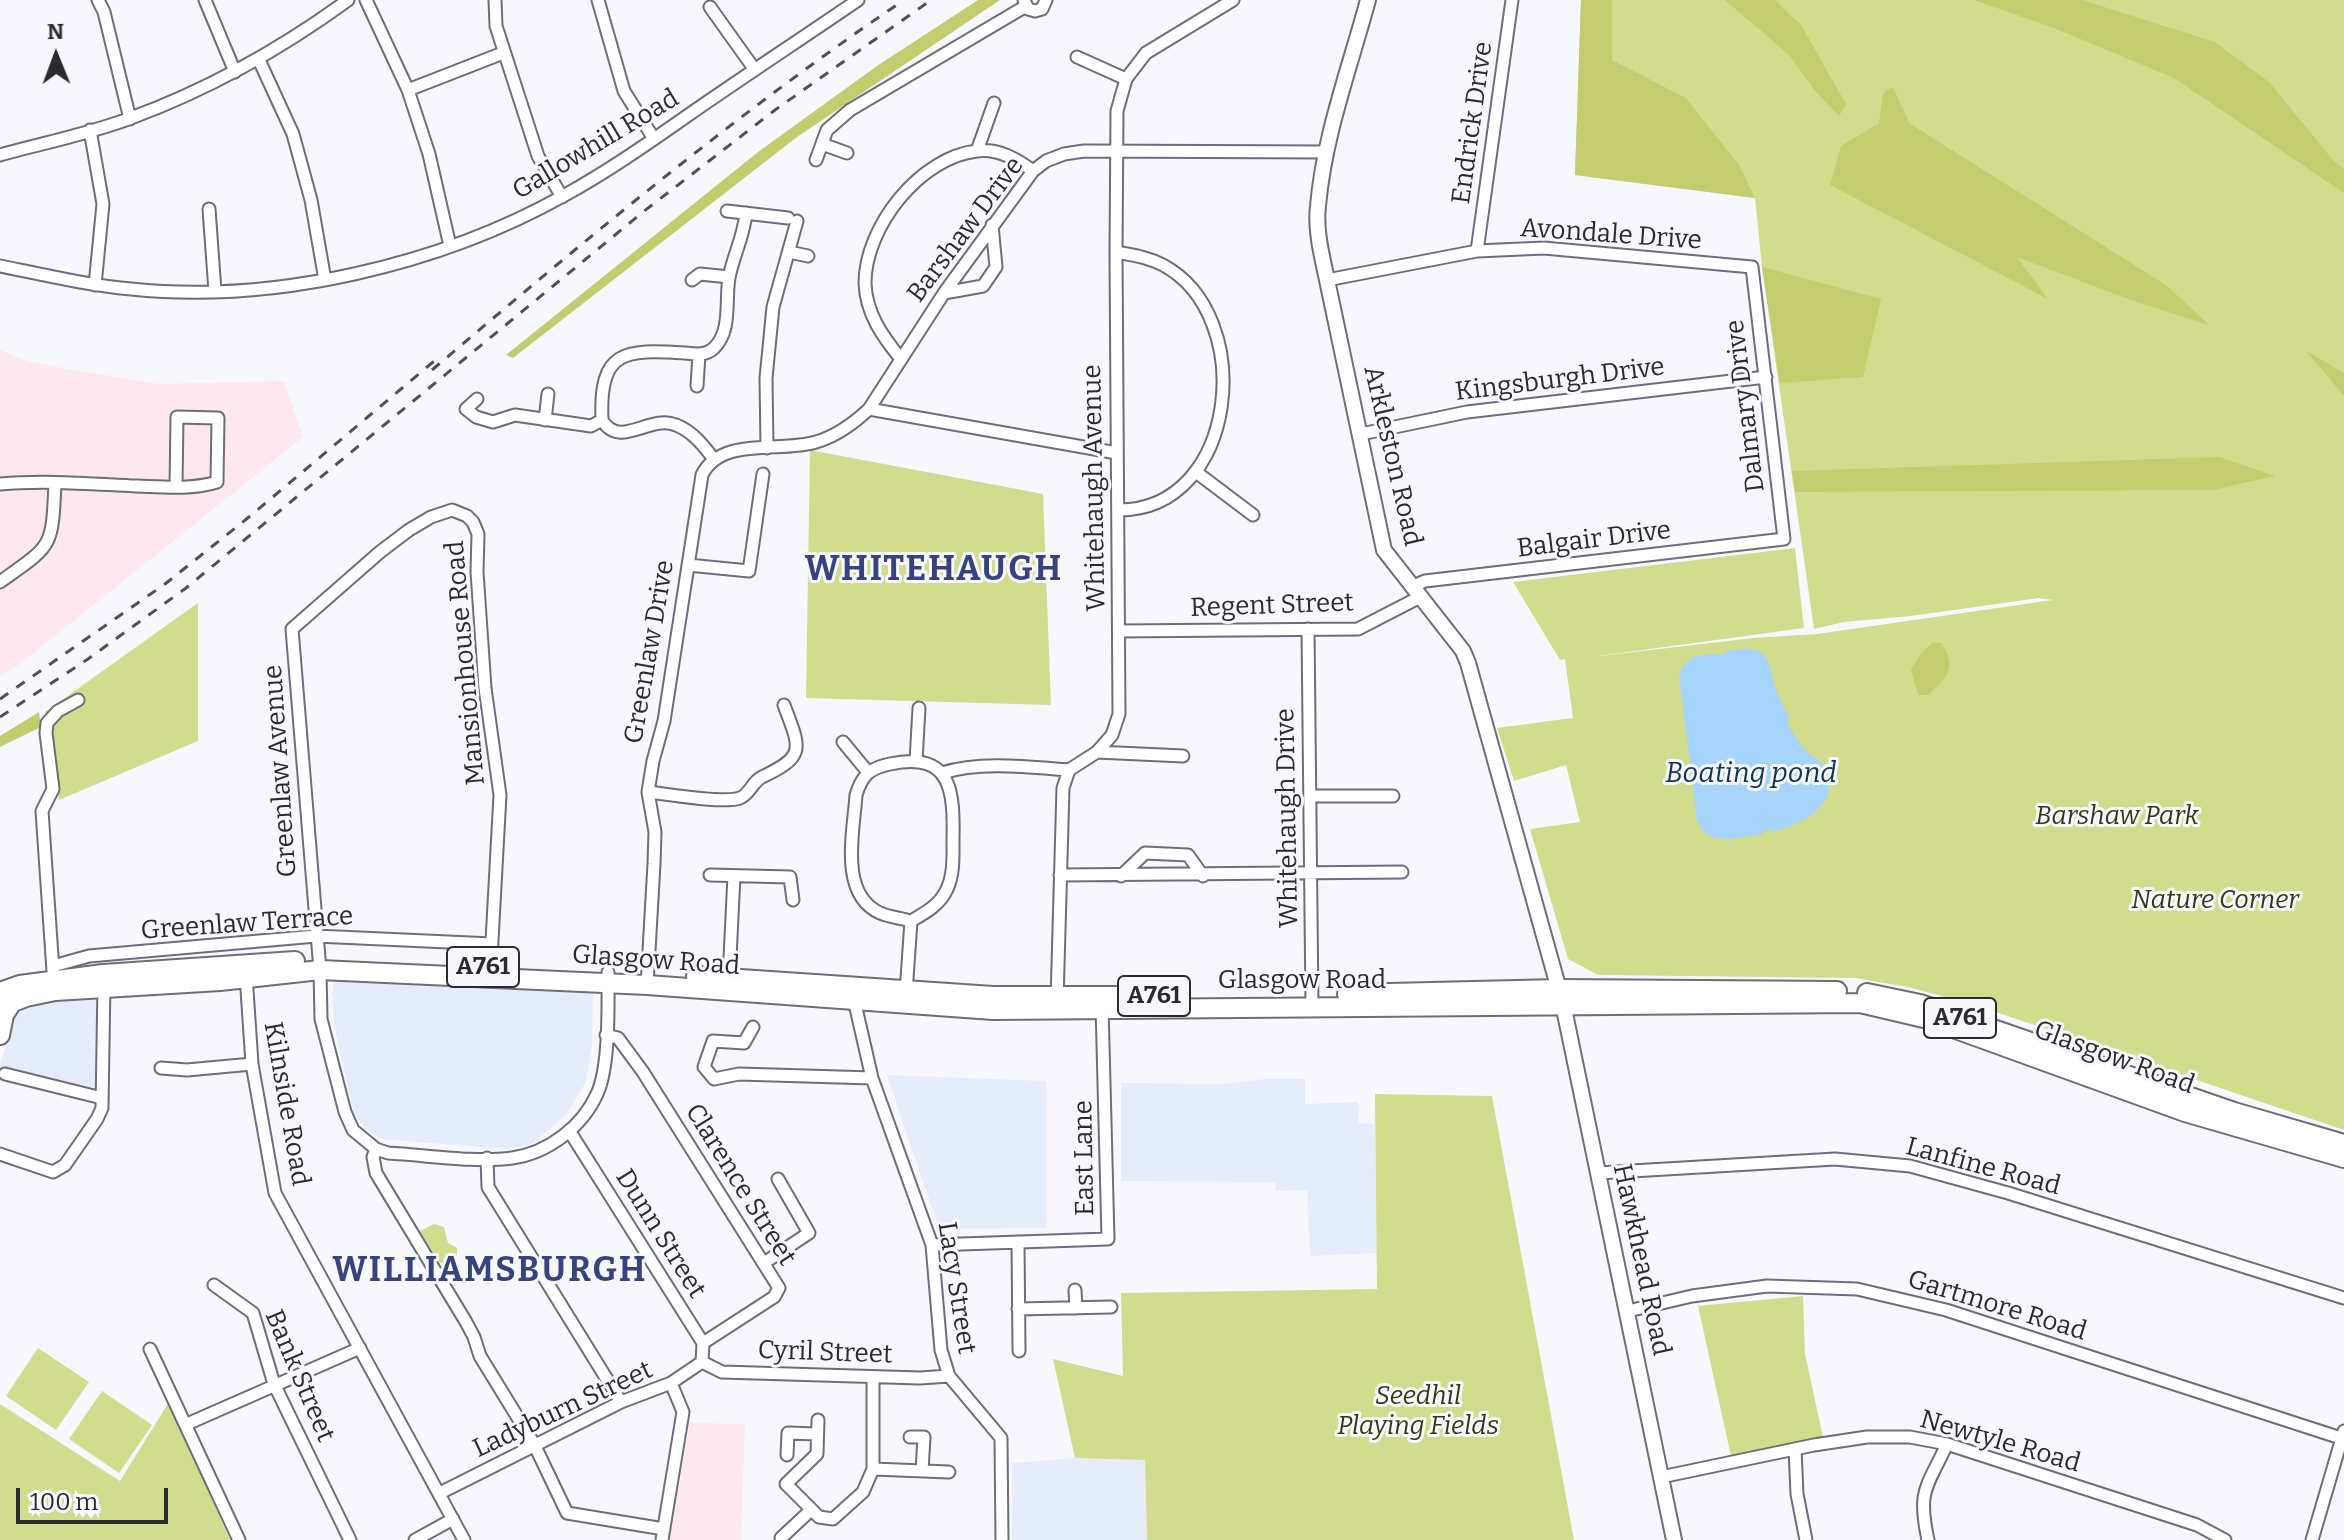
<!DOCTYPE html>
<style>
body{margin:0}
#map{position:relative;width:2344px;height:1540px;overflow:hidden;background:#f6f8fe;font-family:Bitter,serif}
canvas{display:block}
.north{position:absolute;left:16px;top:16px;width:80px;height:80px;-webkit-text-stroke:6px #f6f8fe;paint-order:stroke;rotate:359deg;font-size:22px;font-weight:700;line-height:32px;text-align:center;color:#292b2e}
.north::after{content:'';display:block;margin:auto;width:28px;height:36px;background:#292b2e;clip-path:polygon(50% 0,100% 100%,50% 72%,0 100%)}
.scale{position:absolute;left:16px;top:1488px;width:152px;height:36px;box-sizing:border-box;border:4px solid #292b2e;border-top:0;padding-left:10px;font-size:24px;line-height:28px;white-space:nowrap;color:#292b2e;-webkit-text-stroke:6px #f6f8fe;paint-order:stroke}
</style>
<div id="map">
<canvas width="2344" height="1540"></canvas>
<div class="north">N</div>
<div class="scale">100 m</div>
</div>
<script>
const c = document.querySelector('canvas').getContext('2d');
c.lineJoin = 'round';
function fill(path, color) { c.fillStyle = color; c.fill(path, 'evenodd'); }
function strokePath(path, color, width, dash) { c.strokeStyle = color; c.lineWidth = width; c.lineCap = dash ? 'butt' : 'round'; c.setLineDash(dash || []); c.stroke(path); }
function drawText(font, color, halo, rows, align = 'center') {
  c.font = font + ' Bitter,serif'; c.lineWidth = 6; c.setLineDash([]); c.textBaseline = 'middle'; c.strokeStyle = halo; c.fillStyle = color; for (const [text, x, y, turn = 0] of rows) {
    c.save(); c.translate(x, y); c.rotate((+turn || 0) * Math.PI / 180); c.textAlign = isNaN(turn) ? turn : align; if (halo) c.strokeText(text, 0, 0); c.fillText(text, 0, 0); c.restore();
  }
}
const built = new Path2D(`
 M333 980 593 993 592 1046 586 1082 566 1115 532 1144 507 1149 380 1139 365 1129 353 1111 333 1019Z
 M101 995 100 1089 0 1066 13 1017 24 1004Z
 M887 1075 1046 1081 1047 1228 939 1229Z
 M1265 1079H1305V1104L1358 1102 1359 1123 1375 1124 1377 1253 1310 1256 1307 1190 1276 1191 1275 1182 1121 1181V1083L1223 1084Z
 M1075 1458 1145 1460 1147 1540H1012V1463Z`);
const industrial = new Path2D(`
 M0 350 21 359 57 367 159 384 284 381 303 437 21 663 0 677Z
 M690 1423 745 1424 741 1540H670Z`);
const green = new Path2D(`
 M1581 0H2344V1130L1978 1006 1908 987 1855 978 1598 975 1568 959 1530 829 1580 822 1566 765 1514 781 1497 728 1573 718 1565 659 1560 660 1513 582 1795 548 1804 628 1591 657 1753 638 1817 634 2053 600 2039 598 1911 616 1844 622 1814 629 1762 267 1755 198 1575 175Z
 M810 450 1043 494 1051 705 806 698Z
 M198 603V741L59 800 45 712Z
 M1375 1094 1492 1096 1574 1540H1147L1145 1460 1075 1458 1053 1359 1123 1376 1121 1293 1377 1289Z
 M434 1224 444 1227 448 1243 457 1248V1255L448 1263H440L420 1231Z
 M1803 1296 1805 1354 1823 1437 1731 1456 1698 1306Z
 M38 1348 89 1382 56 1430 6 1396Z
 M102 1391 152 1425 119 1473 69 1439Z
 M169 1402 230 1540H0V1404L120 1481Z`);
const forest = new Path2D(`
 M978 0H1000L797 137 513 358 506 355 758 152 877 66Z
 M1581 0H1612V60L1686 98 1739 165 1755 198 1575 175Z
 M1725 0H1775L1801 25 1846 104 1839 116 1816 92 1789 55Z
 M1974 0H2082L2215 42 2269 82 2333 160 2344 169V193L2174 78 2054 28Z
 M1893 87 1909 123 2166 285 2209 325 2136 302 2017 257 2048 299 1830 185 1841 146 1879 123 1883 93Z
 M1762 267 1881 299 1863 377 1780 383Z
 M2306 351 2344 373V396Z
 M2220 457 2275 476 2212 490 1795 492 1792 471Z
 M1932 643H1941C1958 668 1947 678 1928 695H1918L1911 670C1917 658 1924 650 1932 643Z
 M39 712 41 727 0 747V736Z`);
const water = new Path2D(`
 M1745 649C1771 648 1770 670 1776 689 1779 699 1786 708 1789 718L1787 728 1790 727C1796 738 1803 749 1813 757 1815 758 1822 762 1823 764 1827 768 1828 776 1829 781 1833 810 1796 826 1773 832L1772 829 1764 831 1763 834C1740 837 1707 849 1697 820L1679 676C1686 651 1708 655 1726 654V651Z`);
const minor = new Path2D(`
 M98 0 104 12 130 119
 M205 0 235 72
 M366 0 408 90 429 154 450 246
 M495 0 496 26 538 156 562 197
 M598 0 624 91 654 139
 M1024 0 1028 9 1035 11 1042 9 1046 0
 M710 7 755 70
 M1077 57 1126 79
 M259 60 293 134 311 200 325 280
 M408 90 503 53
 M90 130 103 204 95 285
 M822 144 847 153
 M977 151 994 103
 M0 155C43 143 89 134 131 118 209 89 281 49 348 0
 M816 160 827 130 850 110 1026 6
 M209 209 215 291
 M727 211 788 218
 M1477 251 1512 0
 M789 252 808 256
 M1116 252C1132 255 1148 257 1163 265 1258 316 1238 510 1119 510
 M0 266C44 275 87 285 131 289 274 304 440 265 565 195 607 172 647 144 687 116 743 77 801 39 858 0
 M692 280 700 274 729 277
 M1327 280 1477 251 1544 248 1752 267 1784 539 1425 581 1411 587
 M944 293 983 286 996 267 992 225
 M901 359C883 337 866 314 865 283 865 227 920 157 977 151 998 148 1017 159 1033 171
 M697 386 699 354
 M477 399 466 409 476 417 493 422 515 415 591 426 602 420
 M869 409 1117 453
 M545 420 548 394
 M1361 434 1467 412 1766 377
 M767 448 766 378 773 307 797 221
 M713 458C703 445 692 431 676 425 649 414 620 450 602 420 599 350 624 349 685 353 695 354 706 356 714 348 732 331 725 300 729 278 733 256 744 236 746 213
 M1196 472 1253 515
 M0 484C45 480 91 484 137 486 163 487 191 490 217 482L218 418 177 417 176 487
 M688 565 749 571 763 474
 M0 582C53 544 52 549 55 483
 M1308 629 1312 1006
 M1119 631 1358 629 1420 597
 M843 742 867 771
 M1097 752 1183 756
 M916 761 919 708
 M942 773C981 761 1028 767 1069 770
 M648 792C668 794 724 804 740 798 750 794 752 782 762 777 807 756 800 748 784 705
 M1310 796H1393
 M710 875 790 877 793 900
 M1060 875 1402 872
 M1121 876 1145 853 1188 855 1203 876
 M53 966 89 956 316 936 492 944
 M53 971 42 811 53 789 46 733 47 723 58 711 78 700
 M246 975 252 1064 275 1193 464 1540
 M490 977 500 795 485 688 477 572 478 534 473 522 467 516 452 510 431 517 409 530 380 552 292 629 320 970 321 1019 345 1112 353 1130 376 1149 373 1157 376 1173 466 1322 474 1337 480 1356 534 1444 567 1513 664 1529
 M729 978 734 876
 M647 985 654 864 655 832 648 792 653 761 664 721 702 475C721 436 781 453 816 442 837 436 853 424 869 409L944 293 1033 171 1046 161 1064 154 1084 151 1327 152
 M906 993 911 921C925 913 940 905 947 889 954 874 953 856 953 840 954 791 952 751 890 764 870 768 862 775 856 795 854 830 838 894 880 913 889 917 901 918 911 921
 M853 995 872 1078 932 1245 941 1350 949 1376 1001 1438 1002 1540
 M1057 1001 1063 788 1069 770 1097 752 1112 735 1119 714 1116 252 1117 111 1126 79 1146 53 1233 0
 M753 1027 744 1043 713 1041 704 1067 714 1079 739 1074 872 1078
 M606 1035 618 1038 643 1072 779 1288 774 1297 703 1343
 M161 1068 187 1070 252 1064
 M5 1074 102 1098
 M570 1132 703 1343 702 1362
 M376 1149 388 1153C427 1155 474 1163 512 1158 548 1153 582 1127 597 1094 610 1066 608 1004 608 972
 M0 1154 53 1172 65 1165 97 1119 102 1108 104 983
 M487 1158 488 1187 621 1402
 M1598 1173 1835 1159 1910 1166 2008 1193 2344 1298
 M1018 1242 1019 1351
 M932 1245 1108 1239 1102 1005
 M764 1263 809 1233 778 1179
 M214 1285 253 1313 274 1384 350 1540
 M1075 1290 1076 1308
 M1018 1309 1111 1307
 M1628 1311 1692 1296 1767 1286 1857 1289 1946 1310 2344 1439
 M150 1349 239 1540
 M702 1362 722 1372 920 1378 949 1376
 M818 1420 817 1454 786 1484 819 1517 833 1519 863 1492 873 1469V1377
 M187 1424 360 1348
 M910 1437H924L922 1471
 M1795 1449 1797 1494 1806 1540
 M787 1455 788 1433 817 1434
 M873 1469 949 1472
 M1661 1477 1814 1445 1867 1437H1910L1947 1444 2197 1525 2225 1540
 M440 1493 621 1402 671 1383 702 1362
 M781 1538 811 1510
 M415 1540 453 1519
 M662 1540 683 1412 671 1383
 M1928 1540C1917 1489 1927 1488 1947 1444
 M2312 1540 2344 1431`);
const tertiary = new Path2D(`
 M1368 0C1350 67 1324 136 1318 206 1315 230 1322 256 1327 280L1384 550 1463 651 1468 663 1563 1004 1674 1540`);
const primary = new Path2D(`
 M696 976 993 996H1149
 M0 992 20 985 103 974 295 961
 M1867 993 1920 1004 2234 1112 2344 1144
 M1347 994 1559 989 1837 991
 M0 1007 26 997 55 991 220 981 320 970 647 985 993 1010 1860 1003 1928 1019 2185 1112 2344 1158
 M0 1035 4 1015 13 1001`);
const rail = new Path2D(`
 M432 370C585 240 738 112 904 0
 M0 699 165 584 249 517 439 357
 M0 717 88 659 186 588 643 212 775 110 931 0`);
const shields = [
 [483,967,72],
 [1154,996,72],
 [1960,1018,72]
];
const shieldNames = [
 ["A761",483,967],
 ["A761",1154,996],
 ["A761",1960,1018]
];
const streetNames = [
 ["Endrick Drive",1473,123,-82],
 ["Gallowhill Road",596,145,-31],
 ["Barshaw Drive",966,230,-53],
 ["Avondale Drive",1611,235,4],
 ["Kingsburgh Drive",1560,380,-7],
 ["Dalmary Drive",1746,406,-97],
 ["Arkleston Road",1392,456,77],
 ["Whitehaugh Avenue",1095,488,-91],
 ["Balgair Drive",1594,540,-7],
 ["Regent Street",1272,606,-2],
 ["Greenlaw Drive",650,652,-80],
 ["Mansionhouse Road",466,663,-95],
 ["Greenlaw Avenue",281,771,-94],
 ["Whitehaugh Drive",1288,818,-91],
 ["Greenlaw Terrace",247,924,-4],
 ["Glasgow Road",656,961,4],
 ["Glasgow Road",1302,981],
 ["Glasgow Road",2114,1058,20],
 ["Kilnside Road",286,1104,80],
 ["East Lane",1085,1158,-91],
 ["Lanfine Road",1983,1167,15],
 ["Clarence Street",740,1185,58],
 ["Dunn Street",660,1234,58],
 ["Hawkhead Road",1641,1260,78],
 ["Lacy Street",956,1288,81],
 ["Gartmore Road",1997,1306,17],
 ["Cyril Street",825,1353,2],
 ["Bank Street",299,1376,67],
 ["Ladyburn Street",563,1410,-25],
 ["Newtyle Road",2000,1442,16]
];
const parkNames = [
 ["Barshaw Park",2117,817],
 ["Nature Corner",2215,901],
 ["Seedhil",1418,1397],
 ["Playing Fields",1418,1427]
];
const waterNames = [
 ["Boating pond",1751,774]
];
const districtNames = [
 ["WHITEHAUGH",934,571],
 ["WILLIAMSBURGH",490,1272]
];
fill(built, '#e6edfa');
fill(industrial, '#fde8ef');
fill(green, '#d2dc8d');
fill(forest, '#c4cd6e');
fill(water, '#a7d4fb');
strokePath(minor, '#6b6f77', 15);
strokePath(tertiary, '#6b6f77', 18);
strokePath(primary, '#6b6f77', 22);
strokePath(minor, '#fff', 11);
strokePath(tertiary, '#fff', 14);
strokePath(primary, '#fff', 18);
strokePath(rail, '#4f5154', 3, [10, 10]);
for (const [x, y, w] of shields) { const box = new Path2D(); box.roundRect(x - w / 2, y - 20, w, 40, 6); c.fillStyle = '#f6f8fe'; c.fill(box); strokePath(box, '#292b2e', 2); }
drawText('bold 24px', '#292b2e', null, shieldNames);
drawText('26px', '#292b2e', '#f6f8fe', streetNames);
drawText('italic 26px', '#353911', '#f6f8fe', parkNames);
drawText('italic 28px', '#13354e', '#f6f8fe', waterNames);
c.letterSpacing = '2px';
drawText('bold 34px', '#36437e', '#f6f8fe', districtNames);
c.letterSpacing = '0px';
</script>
